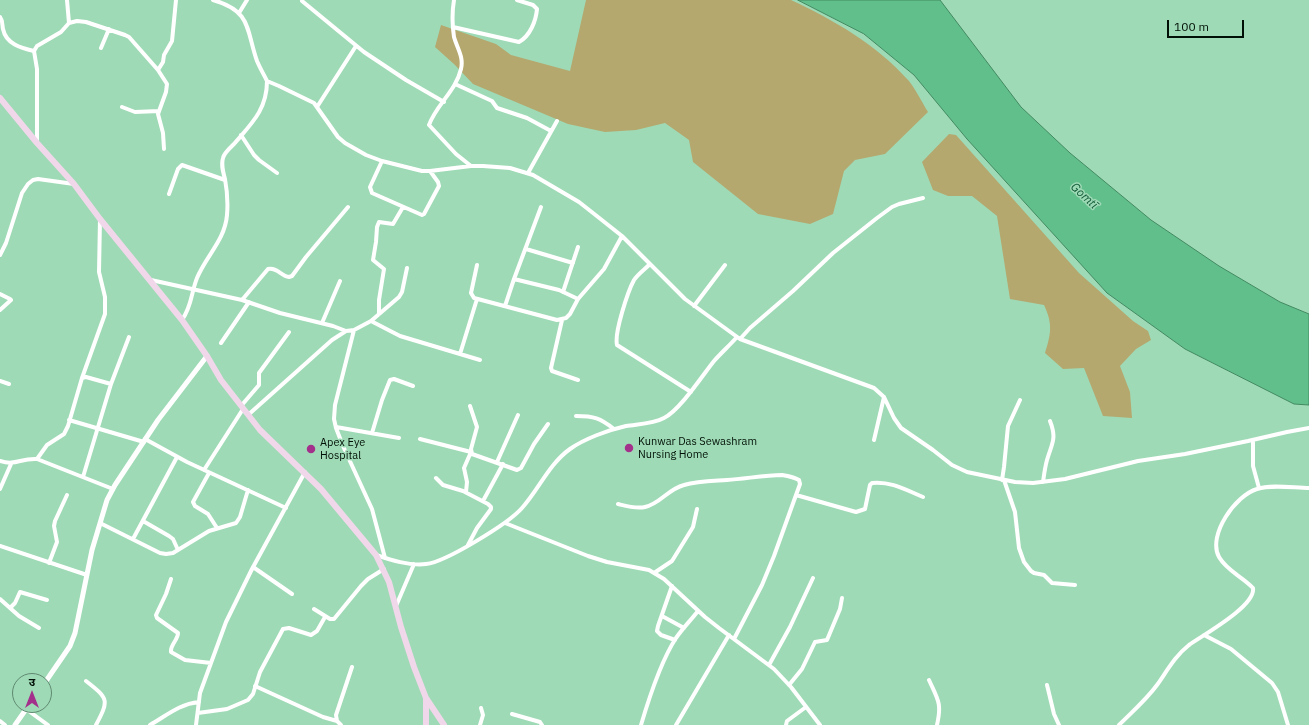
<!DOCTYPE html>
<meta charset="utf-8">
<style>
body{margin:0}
#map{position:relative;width:1309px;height:725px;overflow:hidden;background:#9fdab6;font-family:"IBM Plex Sans","Noto Sans Devanagari",sans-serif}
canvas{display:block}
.north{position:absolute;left:12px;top:673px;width:40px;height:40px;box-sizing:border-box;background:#9fdab6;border:1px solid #5f8970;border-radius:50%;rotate:0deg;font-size:11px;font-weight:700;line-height:16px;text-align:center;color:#001006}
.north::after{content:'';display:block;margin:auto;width:14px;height:18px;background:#a3308b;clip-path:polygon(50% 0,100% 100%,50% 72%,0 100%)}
.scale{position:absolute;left:1167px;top:20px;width:77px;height:18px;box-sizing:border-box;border:2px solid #001006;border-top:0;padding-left:5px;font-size:12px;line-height:14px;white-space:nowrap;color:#001006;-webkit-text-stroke:3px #9fdab6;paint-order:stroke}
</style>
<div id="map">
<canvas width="1309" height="725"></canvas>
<div class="north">उ</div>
<div class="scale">100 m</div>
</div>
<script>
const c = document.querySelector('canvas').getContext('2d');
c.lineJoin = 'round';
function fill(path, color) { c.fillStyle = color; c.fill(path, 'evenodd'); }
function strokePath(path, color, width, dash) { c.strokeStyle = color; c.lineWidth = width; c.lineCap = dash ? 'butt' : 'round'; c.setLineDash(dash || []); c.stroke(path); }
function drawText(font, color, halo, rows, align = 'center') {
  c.font = font + ' "IBM Plex Sans",sans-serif'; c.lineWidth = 3; c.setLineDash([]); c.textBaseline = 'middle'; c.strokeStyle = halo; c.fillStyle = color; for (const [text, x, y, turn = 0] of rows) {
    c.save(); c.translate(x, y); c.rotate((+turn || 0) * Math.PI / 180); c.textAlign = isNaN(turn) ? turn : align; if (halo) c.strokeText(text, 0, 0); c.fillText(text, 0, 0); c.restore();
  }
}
const green = new Path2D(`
 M586 0H791C834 20 877 45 909 81 916 90 922 102 928 112L885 154 855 160 844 171 833 214 810 224 758 214 693 162 689 140 665 123 636 130 605 132 568 124 473 84 455 65 435 47 441 25 496 44 511 55 570 71Z
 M949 134 956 135 1079 273 1133 321 1148 331 1151 340 1136 349 1120 366 1130 392 1132 418 1103 416 1084 368 1063 369 1045 353C1051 334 1053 324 1044 305L1010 299 997 216 972 196H948L933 190 922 162Z`);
const water = new Path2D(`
 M798 0H940L1021 107 1070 153 1151 220 1219 266 1280 302 1309 314V405L1294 404 1185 349 1107 293 967 139 914 75 864 34Z`);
const minor = new Path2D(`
 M67 0 69 23
 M213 0C252 11 246 30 257 61 260 68 264 75 267 81L279 86 314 103 338 137 345 143 366 155 382 161 422 171H430L471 166H483L510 168 533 175 579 202 593 213 622 236 685 299 740 339 874 388 884 397 894 418 901 428 933 450 952 465 967 472 1015 482 1033 483 1065 479 1138 461 1185 454 1248 441 1287 432 1309 428
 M454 0C452 12 452 24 454 37 457 48 464 57 461 69 456 91 436 105 429 125L456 154 471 166
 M302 1 364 52 406 80 444 102
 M239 13 247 0
 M0 17C3 21 2 25 3 29 6 44 21 48 34 51
 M453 27 519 42C530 36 536 21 537 9L533 5 517 0
 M101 48 109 29
 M158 70 163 62 164 55 172 41 176 0
 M455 84 492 101 497 108 527 118 551 131
 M122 107 135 112 159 111
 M317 107 356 46
 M241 135 254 155 259 160 277 173
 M37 142V69L34 51 37 46 61 32 69 23 77 21 86 22 125 35 129 37 158 70 167 84 166 92 158 114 163 133 164 149
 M382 161 370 187 372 193 422 215 424 214 439 186 438 182 430 171
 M528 173 557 121
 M169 194 178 169 182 165 225 180
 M526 249 573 263
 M0 255 6 243 22 193 28 184 33 180 38 179 74 184
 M650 264C645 269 638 274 634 280 628 291 614 333 617 345L691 392
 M477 265 471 293 474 298 557 320 566 318 570 314 578 299 604 269 622 236
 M514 279 559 290 578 299
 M151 280 242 300 280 313 333 326 346 331
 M563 292 578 247
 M0 294 10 299 11 300 0 310
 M242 300 268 269C277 267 281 276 289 277L292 276 306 257 348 207
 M505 306 514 279 541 207
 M694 306 725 265
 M379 314V300L384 269 373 260 376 242 377 227 379 222 393 224 403 207
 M182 320C192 306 191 293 197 278 206 256 225 240 227 215 228 204 227 190 225 179 223 172 221 165 223 158 224 153 230 148 234 144 251 124 267 110 267 81
 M562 320 551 368 552 371 578 380
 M371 321 400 336 480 360
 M322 323 340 281
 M354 330 335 405 334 419 336 428 343 446 372 509 385 558
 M740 339 750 328 793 291 833 253 877 218 892 207 899 204 923 198
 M221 343 249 302
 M460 354 477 299
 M82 378 105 314V297L99 272 100 219
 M0 381 9 384
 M241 406 259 385V373L289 332
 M470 406 477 427 471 449 472 454 517 470 521 468 534 444 548 424
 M248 415 332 340 346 331 354 330 371 321 399 297 402 292 407 268
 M576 416C594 416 600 418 614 429
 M69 420 144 442
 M336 427 399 438
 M372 433 382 400 390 380 394 379 413 386
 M145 439 187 462 286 508
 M420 439 471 452 464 468 467 482 466 492
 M874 440 884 397
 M1253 440V466L1259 488
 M37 459 47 445 64 434 68 426 82 378 86 377 111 384
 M0 461C16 466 20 458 37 459L113 489
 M497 462 518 415
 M204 470 243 409
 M209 473 193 502 195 506 208 514 217 528
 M83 477 111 384 129 337
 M436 478 443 485 463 491 488 504 491 507V509L477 528 468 545
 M1002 480 1004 467 1008 426 1020 400
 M1004 480 1015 512 1019 548 1024 562 1031 571 1034 573 1044 575 1052 583 1075 585
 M1043 482C1044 475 1045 467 1047 460 1052 443 1057 439 1050 421
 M0 489 11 464
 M796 495 856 512 865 509 870 485 872 483C891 481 906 490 923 497
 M483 501 503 464
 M618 504C626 506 636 509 645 507 660 504 668 489 684 485 698 481 713 481 727 480 745 479 764 475 782 475 788 476 794 477 799 480L800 484 774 556 762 585 734 639
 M143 521 169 536 173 539 178 550
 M100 523 160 553 166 554 173 553 209 531 236 523 240 517 248 490
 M505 523 588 556 607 562 649 570 664 579 705 617 719 628 774 669 791 687 820 725
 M133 539 177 457
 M0 546 87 575
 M376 555C391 560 409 566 426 564 446 562 509 523 522 508 539 489 549 464 570 449 584 439 608 430 626 426 638 424 653 424 664 418 680 410 702 376 714 361 721 353 730 345 737 337
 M49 563 57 542 54 526 55 521 67 495
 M253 567 292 594
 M654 573 672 561 693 527 697 509
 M171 579 166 594 156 615 157 618 178 633C178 640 170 645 171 652L185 660 211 663
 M672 586 658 626 657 631 661 635 675 640
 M0 599 19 616 39 628
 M396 606 414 564
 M10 608 15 603 20 592 47 600
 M314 609 330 619H334L361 586 368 579 384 569
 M662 616 684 628
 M1204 635 1231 649 1272 683 1278 692 1288 725
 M769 665 790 627 813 578
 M929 680C938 700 942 703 937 725
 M86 681C109 699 109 700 96 725
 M789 685 802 669 815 642 827 640 840 609 842 598
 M1047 685 1054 714 1059 725
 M255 686 323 717 337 721
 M26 709 48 725
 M198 713 227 709 248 700 253 694 260 672 283 629 289 628 311 635 317 631 325 617
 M512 714 540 722 542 725
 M0 721 5 725
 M150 725C166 716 179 704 199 702
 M196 725 200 693 226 622 252 569 305 472
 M341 725 337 721 336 715 352 667
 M480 725 483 715 481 708
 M641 725C649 698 661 661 676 638 683 628 691 620 698 611
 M676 725 729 635
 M786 725 787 721 806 707
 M1119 725C1132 712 1146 700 1157 685 1167 671 1175 656 1189 645 1203 635 1256 606 1253 588 1243 577 1227 571 1219 557 1207 535 1236 495 1257 489 1272 484 1294 488 1309 488`);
const tertiary = new Path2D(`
 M44 684 70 646 75 633 92 550 107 500 115 485 158 420 207 356
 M15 725 29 705`);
const secondary = new Path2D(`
 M0 98 37 143 74 184 100 219 182 320 207 356 221 380 260 430 321 489 376 555 389 582 401 627 414 667 426 698 444 725
 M426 725V698`);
const markers = [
 [629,448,5,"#a3308b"],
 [311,449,5,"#a3308b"]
];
const poiNames = [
 ["Kunwar Das Sewashram",638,442],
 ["Nursing Home",638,455],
 ["Apex Eye",320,443],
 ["Hospital",320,456]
];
const waterNames = [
 ["Gomtī",1084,196,43]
];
fill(green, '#b4a86e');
fill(water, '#60bf8a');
strokePath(water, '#438a62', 1);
strokePath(minor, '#fff', 4);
strokePath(tertiary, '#fff', 5);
strokePath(secondary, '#f1d7ea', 6);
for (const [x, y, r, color] of markers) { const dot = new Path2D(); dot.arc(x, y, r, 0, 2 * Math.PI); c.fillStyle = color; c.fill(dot); strokePath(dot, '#9fdab6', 1.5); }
drawText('11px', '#001006', '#9fdab6', poiNames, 'left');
drawText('italic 12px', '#135b39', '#9fdab6', waterNames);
</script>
